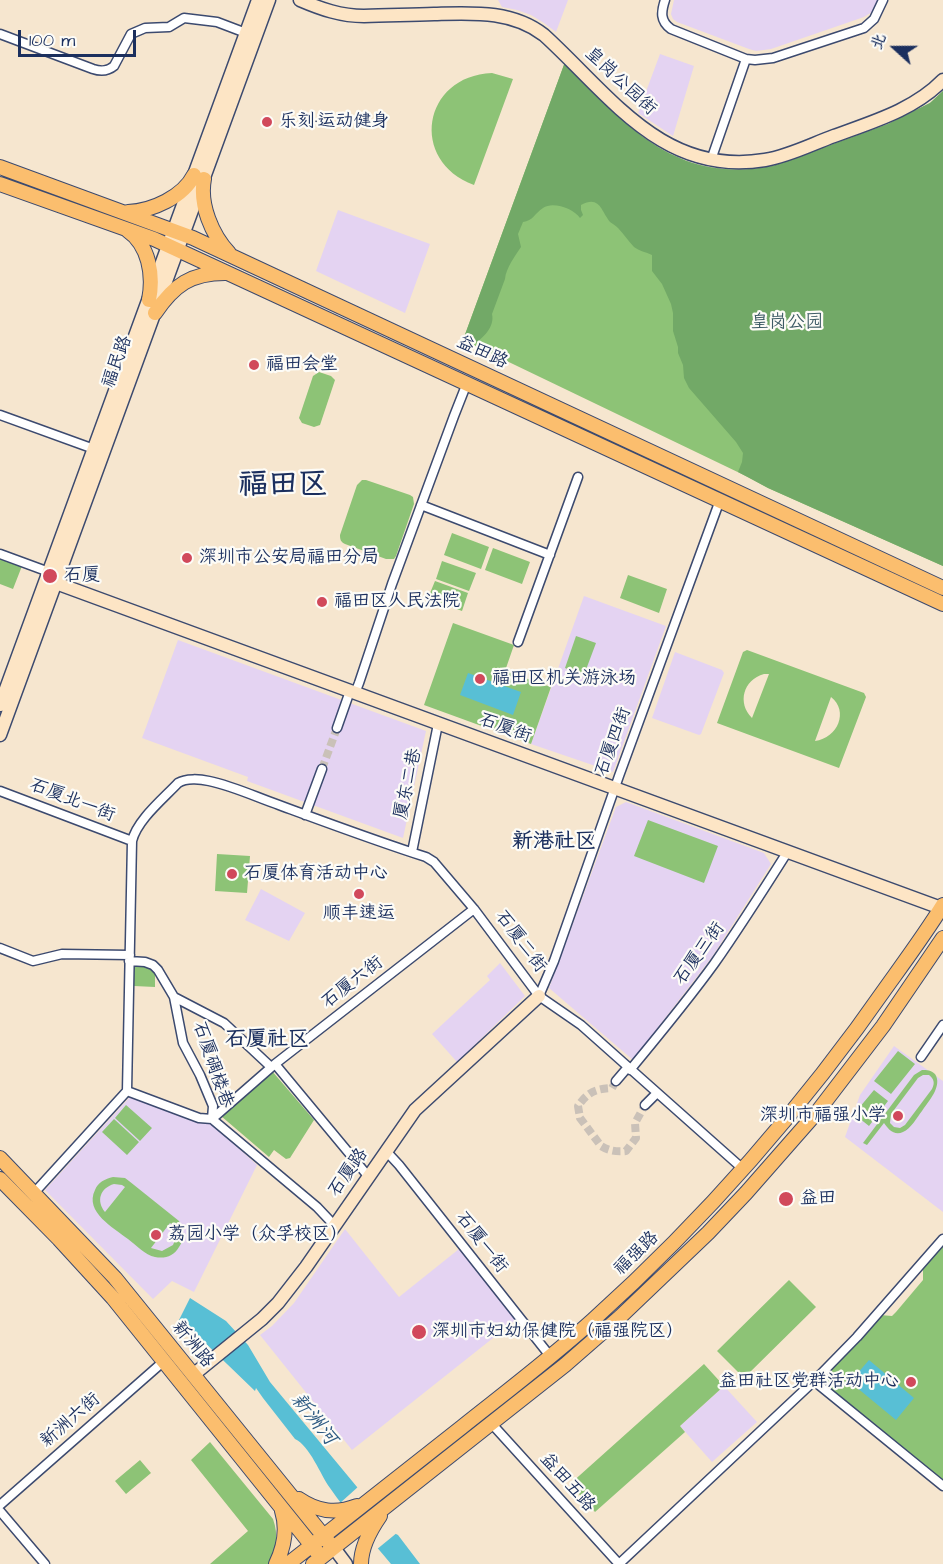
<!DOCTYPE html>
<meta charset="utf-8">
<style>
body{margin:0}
#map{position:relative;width:943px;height:1564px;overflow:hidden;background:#f6e6cf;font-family:"Architects Daughter","LXGW WenKai TC",sans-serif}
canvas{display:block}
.north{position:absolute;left:865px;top:18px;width:60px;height:60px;-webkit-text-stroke:4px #fdfcf7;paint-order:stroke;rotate:291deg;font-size:16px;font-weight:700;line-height:24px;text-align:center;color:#1b2f5e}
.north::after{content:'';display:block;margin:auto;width:21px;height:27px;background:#1b2f5e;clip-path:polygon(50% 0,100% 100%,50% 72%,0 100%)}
.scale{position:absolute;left:18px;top:30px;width:118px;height:27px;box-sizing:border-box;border:3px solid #1b2f5e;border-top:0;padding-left:8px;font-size:18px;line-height:21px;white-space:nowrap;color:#1b2f5e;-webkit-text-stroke:4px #fdfcf7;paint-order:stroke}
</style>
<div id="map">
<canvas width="943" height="1564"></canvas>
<div class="north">北</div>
<div class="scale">100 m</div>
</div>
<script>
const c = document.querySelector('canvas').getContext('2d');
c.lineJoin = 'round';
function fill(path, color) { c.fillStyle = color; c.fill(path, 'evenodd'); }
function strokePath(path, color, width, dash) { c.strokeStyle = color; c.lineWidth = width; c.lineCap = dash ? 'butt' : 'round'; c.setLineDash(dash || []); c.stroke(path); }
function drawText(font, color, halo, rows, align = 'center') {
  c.font = font + ' "Architects Daughter","LXGW WenKai TC",sans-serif'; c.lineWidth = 4.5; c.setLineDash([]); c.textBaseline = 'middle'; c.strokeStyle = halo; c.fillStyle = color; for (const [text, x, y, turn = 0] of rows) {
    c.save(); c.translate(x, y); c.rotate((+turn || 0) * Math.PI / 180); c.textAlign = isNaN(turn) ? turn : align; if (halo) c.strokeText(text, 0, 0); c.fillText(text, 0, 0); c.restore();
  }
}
const built = new Path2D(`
 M498 0H568L556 32 544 23 531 15 517 10 502 7Z
 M674 0H878L872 12 864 17 771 49 756 51 749 49 677 22 673 19 671 14Z
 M660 54 694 66 673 136 638 113Z
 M338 210 430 244 405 313 316 271Z
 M584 596 666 626 613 772 531 744Z
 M178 640 426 731 403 838 247 781 248 777 142 738Z
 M675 652 722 670 724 673 701 734 699 735 652 718Z
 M626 802 764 853 771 864 712 957 633 1060 549 988 616 807Z
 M261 889 305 913 289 941 245 920Z
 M500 963 525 996 457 1062 432 1034 490 980 487 976Z
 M894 1046 943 1081V1212L845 1137 860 1095Z
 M130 1097 213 1125 257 1165 194 1292 172 1281 153 1299 45 1190Z
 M345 1229 399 1297 459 1249 517 1319 352 1450 260 1335 272 1326 294 1303Z
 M724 1386 757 1422 712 1462 680 1426Z`);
const green = new Path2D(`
 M565 62C626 126 675 185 773 166L888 124 930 103 943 91V566L768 488 748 477 463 340Z
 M492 73 513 79 474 185C409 161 422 76 492 73Z
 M319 372 331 376 335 380 320 425 314 427 302 423 299 418 313 376Z
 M362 480H366L410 495 413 497 414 504 396 556 394 559H386L345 544C341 542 340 540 340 535L357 485Z
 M452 533 489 547 481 569 444 555Z
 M493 548 530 562 522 584 485 570Z
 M0 558 22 566 13 589 0 584Z
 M442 561 476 573 469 591 436 579Z
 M628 575 667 589 659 613 620 598Z
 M435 581 468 593 462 611 428 598Z
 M453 623 514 645 505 671 551 687 531 744 424 705Z
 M576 636 596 643 584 675 565 668Z
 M747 650 864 693 866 697 839 768 717 723 743 652ZM764 674H769L752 718C737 703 743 680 764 674ZM831 697C849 711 838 738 815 741Z
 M648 820 718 846 704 883 634 856Z
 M217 854 250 856 247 893 215 891Z
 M134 964 147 965 155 973V987L134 986Z
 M898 1051 915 1064 891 1094 874 1081Z
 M922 1070C927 1070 931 1070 935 1074 943 1086 928 1102 922 1111 917 1117 911 1129 903 1132 894 1136 888 1129 884 1123L867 1145 863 1143 914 1075ZM923 1075H929C934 1079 935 1083 932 1089L905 1125 900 1128 894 1127 890 1123 891 1114 918 1078Z
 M272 1071 314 1120 290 1158 286 1159 274 1150 269 1157 221 1116Z
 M874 1090 888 1101 869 1126 854 1114Z
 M126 1105 152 1128 140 1141 115 1118Z
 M114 1119 139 1142 127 1155 102 1132Z
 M113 1177 125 1178 129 1181 179 1221C183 1230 185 1239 179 1247 174 1256 165 1259 155 1257 145 1255 136 1245 128 1239 114 1228 84 1212 95 1190 98 1182 105 1179 113 1177ZM114 1184 122 1185 125 1187 105 1212C96 1201 100 1188 114 1184ZM170 1223C177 1228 177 1237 173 1245L162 1251 151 1248Z
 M943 1243V1483L824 1387V1374L880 1315 892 1316 896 1312 923 1280V1265Z
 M789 1280 816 1307 744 1378 717 1351Z
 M704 1364 724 1386 680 1426 685 1432 595 1512 570 1484Z
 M210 1442 273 1519C279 1536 276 1548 269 1564H210L248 1531 191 1460Z
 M140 1460 151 1473 126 1494 115 1481Z`);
const forest = new Path2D(`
 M565 62C626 126 675 185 773 166L888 124 930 103 943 91V566L768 488 738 472 742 462 743 453 736 442 689 388 684 378 683 365 678 353V347L673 331V313L671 304 662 284 652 271V255C646 252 639 251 634 247 628 241 624 234 618 228 616 226 613 224 610 222 601 211 600 195 581 205V210L583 215 580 218C574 209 553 201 543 208 535 213 533 221 523 222L518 234 521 247C515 256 506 268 505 279L492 314C495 327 483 338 473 345L463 340Z`);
const water = new Path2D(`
 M468 673 521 692 513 715 460 695Z
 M190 1298 226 1321 248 1345 270 1382 396 1534 398 1535 420 1564H391C370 1539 348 1514 330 1488 320 1474 310 1446 295 1439L263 1398 256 1388 255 1391 199 1337 178 1322Z
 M869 1360 914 1398 896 1420 850 1382Z`);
const pier = new Path2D(`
 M359 1486 398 1532 376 1550 339 1504Z`);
const streetTunnel = new Path2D(`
 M322 769 337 728
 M616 1081 612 1088C595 1089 588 1092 578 1106L580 1118 601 1146C609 1151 617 1152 626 1151L636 1138 635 1123 645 1105`);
const street = new Path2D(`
 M665 0C661 12 660 21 671 29L746 59 755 60 773 58 864 28 874 19 883 0
 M0 34 93 69C102 72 108 71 114 66L131 34 145 28 169 27 184 18 217 22 246 33
 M711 160 746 59
 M0 415 94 449
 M421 505 550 555
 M0 554 49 572
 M518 642 578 477
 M358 694 357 688 359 683 392 584 454 416 467 383
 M337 728 350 691
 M0 791 132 841
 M305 815 322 769
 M412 852 438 724
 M0 948 33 961 62 954 130 955
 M129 961 145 962 153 965 158 970 174 997 183 1043 200 1075 213 1106 212 1119 317 1207 334 1225
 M539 996 554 961 619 776 720 500
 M174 997 224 1023 271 1067
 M921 1057 943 1025
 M275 1064 368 1176
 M630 1070C659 1035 688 1000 714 964 740 927 764 889 788 851
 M616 1081 628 1067
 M127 1091 199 1118 212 1119 275 1064 474 909
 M645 1105 657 1093
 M386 1151 399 1165 550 1356
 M34 1193 127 1091 132 841C137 820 163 799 178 783 186 778 200 779 209 781 233 786 256 797 279 805 328 823 376 841 426 857L434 862 474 909 539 996 581 1025 743 1169
 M814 1381 943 1486
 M491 1423 619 1564 814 1381 857 1337 943 1239
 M0 1505 164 1361
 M0 1511 45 1564`);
const secondary = new Path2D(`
 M300 0C321 9 341 16 364 16 388 15 411 15 434 14 472 13 512 10 544 35 610 95 663 177 765 160 789 156 812 144 834 136 872 122 914 110 943 80
 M56 583 941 908
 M0 705 258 0
 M0 735 269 0
 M193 1375 262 1319 278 1303 306 1267 415 1110 539 996
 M334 1548 346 1564`);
const primary = new Path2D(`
 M0 167 193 238 943 588
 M204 179C199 204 212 235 229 253
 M0 184 154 239 943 604
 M128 212C152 211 183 197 194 175
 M127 230C149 245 154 275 149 300
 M155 313C174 285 191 273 225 273
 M0 1158 115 1278 330 1544
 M0 1179 59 1239 113 1298 317 1552
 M299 1499C318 1512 336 1514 357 1506
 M276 1564C284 1547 288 1530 282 1511
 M288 1564C346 1518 404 1473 462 1427 506 1392 551 1358 593 1320 705 1219 804 1106 890 982 908 957 927 931 943 905
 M313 1564 565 1365 620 1317 708 1233 746 1193 818 1111 883 1026 943 938
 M361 1564C361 1548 371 1529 380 1516`);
const markers = [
 [267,122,6,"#d1495b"],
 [254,365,6,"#d1495b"],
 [187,558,6,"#d1495b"],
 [50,576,8,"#d1495b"],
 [322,602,6,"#d1495b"],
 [480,679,6,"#d1495b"],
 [232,874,6,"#d1495b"],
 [359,894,6,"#d1495b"],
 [898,1116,6,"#d1495b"],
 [786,1199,8,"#d1495b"],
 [156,1235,6,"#d1495b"],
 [419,1332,8,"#d1495b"],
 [911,1382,6,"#d1495b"]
];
const streetNames = [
 ["皇岗公园街",620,82,43],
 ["益田路",482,353,25],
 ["福民路",118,362,-70],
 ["石厦街",505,729,20],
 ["石厦四街",614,742,-70],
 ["厦东二巷",409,784,-78],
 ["石厦北一街",72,801,21],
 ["石厦二街",520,942,53],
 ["石厦三街",700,954,-54],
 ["石厦六街",353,983,-38],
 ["石厦碉楼巷",212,1065,71],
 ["石厦路",349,1173,-55],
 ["石厦一街",481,1243,52],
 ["福强路",637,1254,-44],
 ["新洲路",192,1345,51],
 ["新洲六街",71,1421,-41],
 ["益田五路",567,1483,48]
];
const poiNames = [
 ["乐刻·运动健身",279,122],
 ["福田会堂",266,365],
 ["深圳市公安局福田分局",199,558],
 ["石厦",64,576],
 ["福田区人民法院",334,602],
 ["福田区机关游泳场",492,679],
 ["石厦体育活动中心",244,874],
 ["顺丰速运",359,914,"center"],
 ["深圳市福强小学",886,1116,"right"],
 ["益田",800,1199],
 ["荔园小学（众孚校区）",168,1235],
 ["深圳市妇幼保健院（福强院区）",432,1332],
 ["益田社区党群活动中心",899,1382,"right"]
];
const parkNames = [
 ["皇岗公园",787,323]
];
const waterNames = [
 ["新洲河",313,1420,51]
];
const quarterNames = [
 ["新港社区",554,843],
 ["石厦社区",267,1041]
];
const townNames = [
 ["福田区",283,487]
];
fill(built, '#e4d3f2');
fill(green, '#8dc376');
fill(forest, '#72a967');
fill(water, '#58bfd5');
fill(pier, '#f6e6cf');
strokePath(streetTunnel, '#cac1b8', 8, [8, 4]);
strokePath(street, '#3c4a6f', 11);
strokePath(secondary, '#3c4a6f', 15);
strokePath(primary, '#3c4a6f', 16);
strokePath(street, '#fff', 8);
strokePath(secondary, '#fde5c5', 12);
strokePath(primary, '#fbbe6e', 14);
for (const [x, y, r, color] of markers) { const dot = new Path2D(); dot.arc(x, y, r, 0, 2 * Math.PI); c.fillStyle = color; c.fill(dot); strokePath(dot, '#fdfcf7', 2); }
drawText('18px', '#1b2f5e', '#fdfcf7', streetNames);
drawText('18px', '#1b2f5e', '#fdfcf7', poiNames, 'left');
drawText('18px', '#3d5b65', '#fdfcf7', parkNames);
drawText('italic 20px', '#2d5a82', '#fdfcf7', waterNames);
drawText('bold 21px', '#1b2f5e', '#fdfcf7', quarterNames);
drawText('bold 30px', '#1b2f5e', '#fdfcf7', townNames);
</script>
